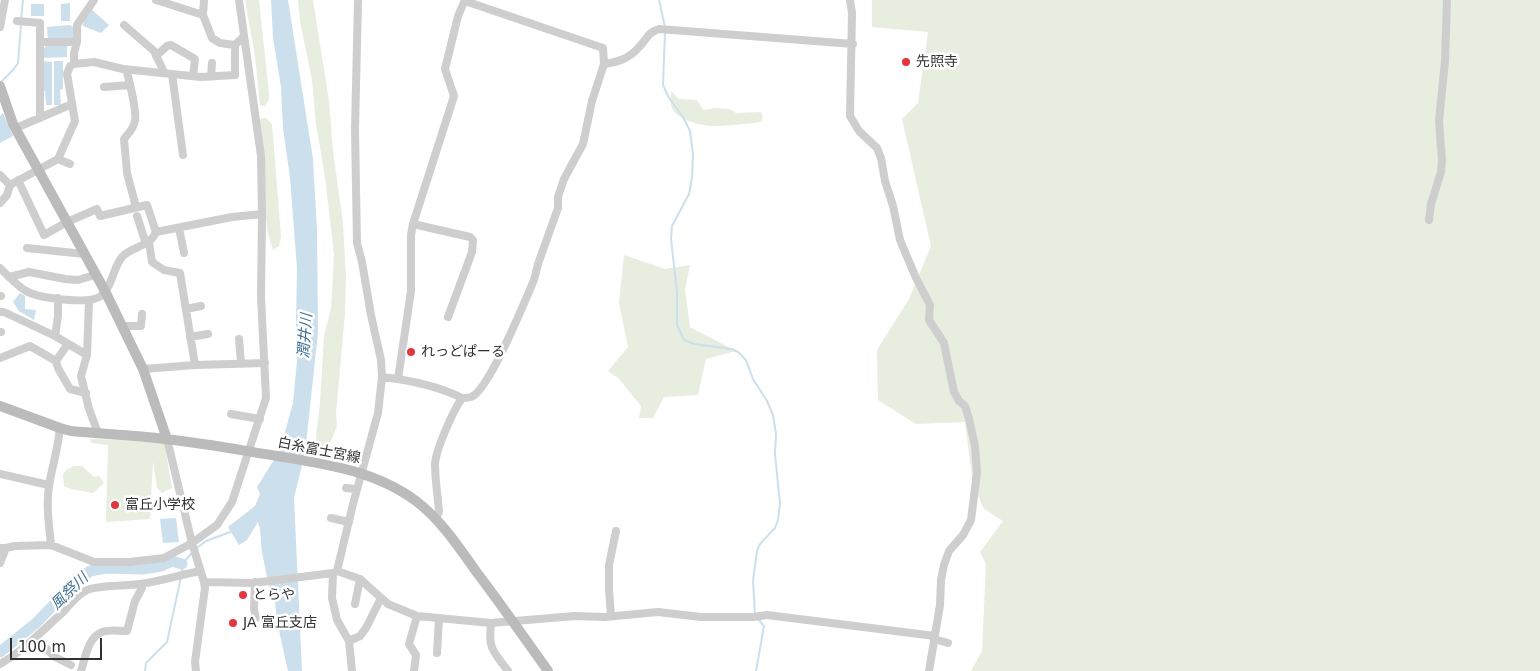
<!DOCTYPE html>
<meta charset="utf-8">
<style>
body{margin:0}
#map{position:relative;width:1540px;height:671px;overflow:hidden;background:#fff;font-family:"DejaVu Sans",sans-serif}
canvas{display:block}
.scale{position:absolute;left:10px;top:638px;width:92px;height:22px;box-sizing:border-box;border:2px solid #313131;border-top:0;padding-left:6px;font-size:15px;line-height:18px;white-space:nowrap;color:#313131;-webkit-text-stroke:4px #fff;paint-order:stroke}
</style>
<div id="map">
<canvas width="1540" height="671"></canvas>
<div class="scale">100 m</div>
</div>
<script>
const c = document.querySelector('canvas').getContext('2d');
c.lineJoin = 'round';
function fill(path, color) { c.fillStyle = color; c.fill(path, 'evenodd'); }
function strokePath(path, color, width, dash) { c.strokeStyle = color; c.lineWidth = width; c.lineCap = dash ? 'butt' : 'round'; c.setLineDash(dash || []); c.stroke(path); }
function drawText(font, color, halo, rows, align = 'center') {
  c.font = font + ' "DejaVu Sans","Noto Sans JP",sans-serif'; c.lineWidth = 5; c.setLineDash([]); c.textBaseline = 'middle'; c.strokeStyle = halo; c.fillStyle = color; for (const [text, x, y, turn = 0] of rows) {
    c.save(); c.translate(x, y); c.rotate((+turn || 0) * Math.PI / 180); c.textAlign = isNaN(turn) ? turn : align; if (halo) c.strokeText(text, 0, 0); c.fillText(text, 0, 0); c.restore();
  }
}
const green = new Path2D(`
 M245 0H259L269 94V99L265 106 260 105 255 57Z
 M298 0H313L329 101 333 151 343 223 346 278 345 313 336 413 337 426 328 448 322 453 315 446 320 403 324 335 331 309 334 255 325 177 316 124 312 80 300 21Z
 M872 0H1540V671H971L982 651 986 564 980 552 1003 521 984 509 973 484 965 422 916 424 878 400 877 350 909 299 931 246 902 119 918 103 928 32 872 27Z
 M671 91 679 99 697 100 703 110 715 108 730 109 736 113 761 112 763 117 761 122C735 125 706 131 682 118 679 115 675 114 673 110 670 105 671 97 671 91Z
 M266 118 272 124 281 236 279 246 273 250 267 230 259 119Z
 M624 255 665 269 690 265 685 290 690 327 736 351 706 359 698 395 664 397 653 418H639L641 406 619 379 608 371 628 347 619 303Z
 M90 439 164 441 172 488 162 493 157 488 153 461 150 519 106 522 108 445 91 443Z
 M74 466H82L94 477 99 476 104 483 93 493 71 489 64 486 63 475 66 470Z`);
const water = new Path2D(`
 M271 0H288L313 159 317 231 318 333 305 453 294 498 302 671H288C283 647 277 626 275 602 274 597 271 592 269 587 267 578 265 567 263 557 260 545 262 533 258 522L247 540 239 545 228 527 255 506 260 494 257 487 280 450 293 403 298 350 296 325 297 268 290 178 283 128 281 87 273 38Z
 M70 3V21H61V4Z
 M31 4H44V16H31Z
 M90 8 109 25 101 33 83 26 85 17Z
 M70 25 75 29V41H48L47 27Z
 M46 46H67V57L42 58 43 49Z
 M42 61 52 62V105H46L45 91H43Z
 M54 61H63V89L60 90 61 105H54Z
 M3 113 13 136 0 143V116Z
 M20 293 25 296V309L36 310 34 320 19 311 13 302Z
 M176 518 179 542 163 543 160 519Z`);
const stream = new Path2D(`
 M659 0 665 27
 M21 20 23 0
 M665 32 663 85 669 98 683 117 690 131 693 154 692 178 689 194 672 226 671 239 677 292V325L684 340 694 344 732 349 738 352 746 360 753 379 767 401 773 415 776 434 775 454 780 504 778 520 775 528 760 544 757 551 753 580 755 615
 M0 83 13 70 18 63 21 25
 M197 548 206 541 233 531
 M182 572V564L192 553
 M145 671 146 663 167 642 181 577
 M756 671 764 626 758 619`);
const river = new Path2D(`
 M0 652 35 624 75 583 90 571 106 568 143 569 161 566 172 561 182 564`);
const street = new Path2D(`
 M156 0 203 15
 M204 0 203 15 212 38 220 43 235 45 244 36
 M850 0 852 13 850 116 859 131 877 148 881 158 885 181 893 206 900 240 916 278 930 305 929 320 944 343 954 392 959 401 965 406 969 419 975 446 977 472 971 520 963 535 949 551 944 565 941 580 940 605 929 671
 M17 21 40 23V118
 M124 25 154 51 164 72
 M0 27 5 0
 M40 42H77L74 53V64
 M77 42V25L94 0
 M156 56 167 46 171 45 195 59 193 76
 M604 64C618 62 629 59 639 47 648 38 647 33 659 29L853 44
 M126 69C129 79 137 112 135 121 134 128 129 133 124 139L127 173 136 207
 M172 74 183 155
 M211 77 212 63
 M104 87 130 85
 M16 128 72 104
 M58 159 70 164
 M0 175 10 185
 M18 180 44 235 67 222 97 209 100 216 147 205 156 232
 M0 203 7 195 10 185 58 159 75 121 67 74 70 66 74 64 94 62 123 69 201 77 235 75V45
 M137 216 146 244
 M1429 220 1431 204 1441 172 1442 160 1439 121 1445 61 1447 0
 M413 224 470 237 473 240 472 252 448 317
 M179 228 184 253
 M149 242 152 262 164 270 180 273 195 365
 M27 248 84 254
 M0 268C8 276 16 285 26 291 38 298 90 305 101 296 114 284 112 268 123 256 133 246 150 247 156 232L232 217 262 214
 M9 277 29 272 65 279 78 280 95 275
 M0 296H1
 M89 301 87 355 81 376 89 409 98 433
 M186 309 201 306
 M0 312H4L55 336 87 355
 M122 326H141L142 314
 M0 332H1
 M55 336 58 316V298
 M190 337 208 334
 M239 339 241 363
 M67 345 56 361 58 368 70 389 86 393
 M0 358 30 346 56 361
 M143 369 195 365 265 363
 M382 377C409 380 438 386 462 398
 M398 379 411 291V235L413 224 454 96 445 69 458 16 465 0
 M231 414 260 419
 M167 439 192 543 204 582 205 588 195 662 196 671
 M0 474 49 485
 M346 488 356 489
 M331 518 349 522
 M435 518 439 512C438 497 435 480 435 464 436 449 453 411 462 398 466 398 470 398 473 396 491 385 524 303 534 280L538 264 558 208V197L564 179 583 144 592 101 604 64 603 48 465 1
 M51 545C49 526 46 505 49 486 52 467 58 449 60 428
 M0 548H6L15 546 51 545 94 562H129L164 558 192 543 217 525 232 502 266 398 261 297 262 214 261 156 239 0
 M0 563 6 548
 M337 571 353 504 378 413 382 377 381 360 371 315 362 262 357 243 355 130 358 0
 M333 573 332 598 335 611 337 620 349 641 352 671
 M204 582 253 583 333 573 337 571 360 579 388 604 417 616 491 623 575 616 605 617 658 612 701 617H753L767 615 935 636
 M255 582 254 609 256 618
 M355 604 360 579
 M611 616 609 590V565L616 531
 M491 623C488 649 493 651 508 671
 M35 638 55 657 71 665
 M934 639 948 643
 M349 641 360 636 366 628 381 598
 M437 653 439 618
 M0 664C23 651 42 631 62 613 70 605 76 595 87 590 97 585 127 586 140 584 161 581 180 575 200 571
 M81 671C85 659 88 637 102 632 110 629 119 631 127 631L135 601 142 588 141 584
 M414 671 416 655 409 644 417 616`);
const secondary = new Path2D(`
 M0 86 13 124 105 291 143 369 167 439
 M0 406 60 428 71 431C102 434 134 435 165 439 203 443 240 450 277 456 326 464 376 471 416 501 440 519 458 546 475 570 500 603 524 637 548 671`);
const markers = [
 [906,62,5,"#e33740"],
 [411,352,5,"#e33740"],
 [115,505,5,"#e33740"],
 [243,595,5,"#e33740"],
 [233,623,5,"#e33740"]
];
const poiNames = [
 ["先照寺",916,62],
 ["れっどぱーる",421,352],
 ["富丘小学校",125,505],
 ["とらや",253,595],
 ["JA 富丘支店",243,623]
];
const streetNames = [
 ["白糸富士宮線",319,451,11]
];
const waterNames = [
 ["潤井川",306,336,-86],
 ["風祭川",70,592,-44]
];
fill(green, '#e7eddf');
fill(water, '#ccdfec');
strokePath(stream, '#ccdfec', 2);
strokePath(river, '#ccdfec', 11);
strokePath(street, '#cecece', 8);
strokePath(secondary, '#bbb', 10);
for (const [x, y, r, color] of markers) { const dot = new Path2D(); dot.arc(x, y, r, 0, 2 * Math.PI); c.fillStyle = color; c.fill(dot); strokePath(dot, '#fff', 2); }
drawText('14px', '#313131', '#fff', poiNames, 'left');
drawText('14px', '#313131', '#fff', streetNames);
drawText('italic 15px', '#3f7093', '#fff', waterNames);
</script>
